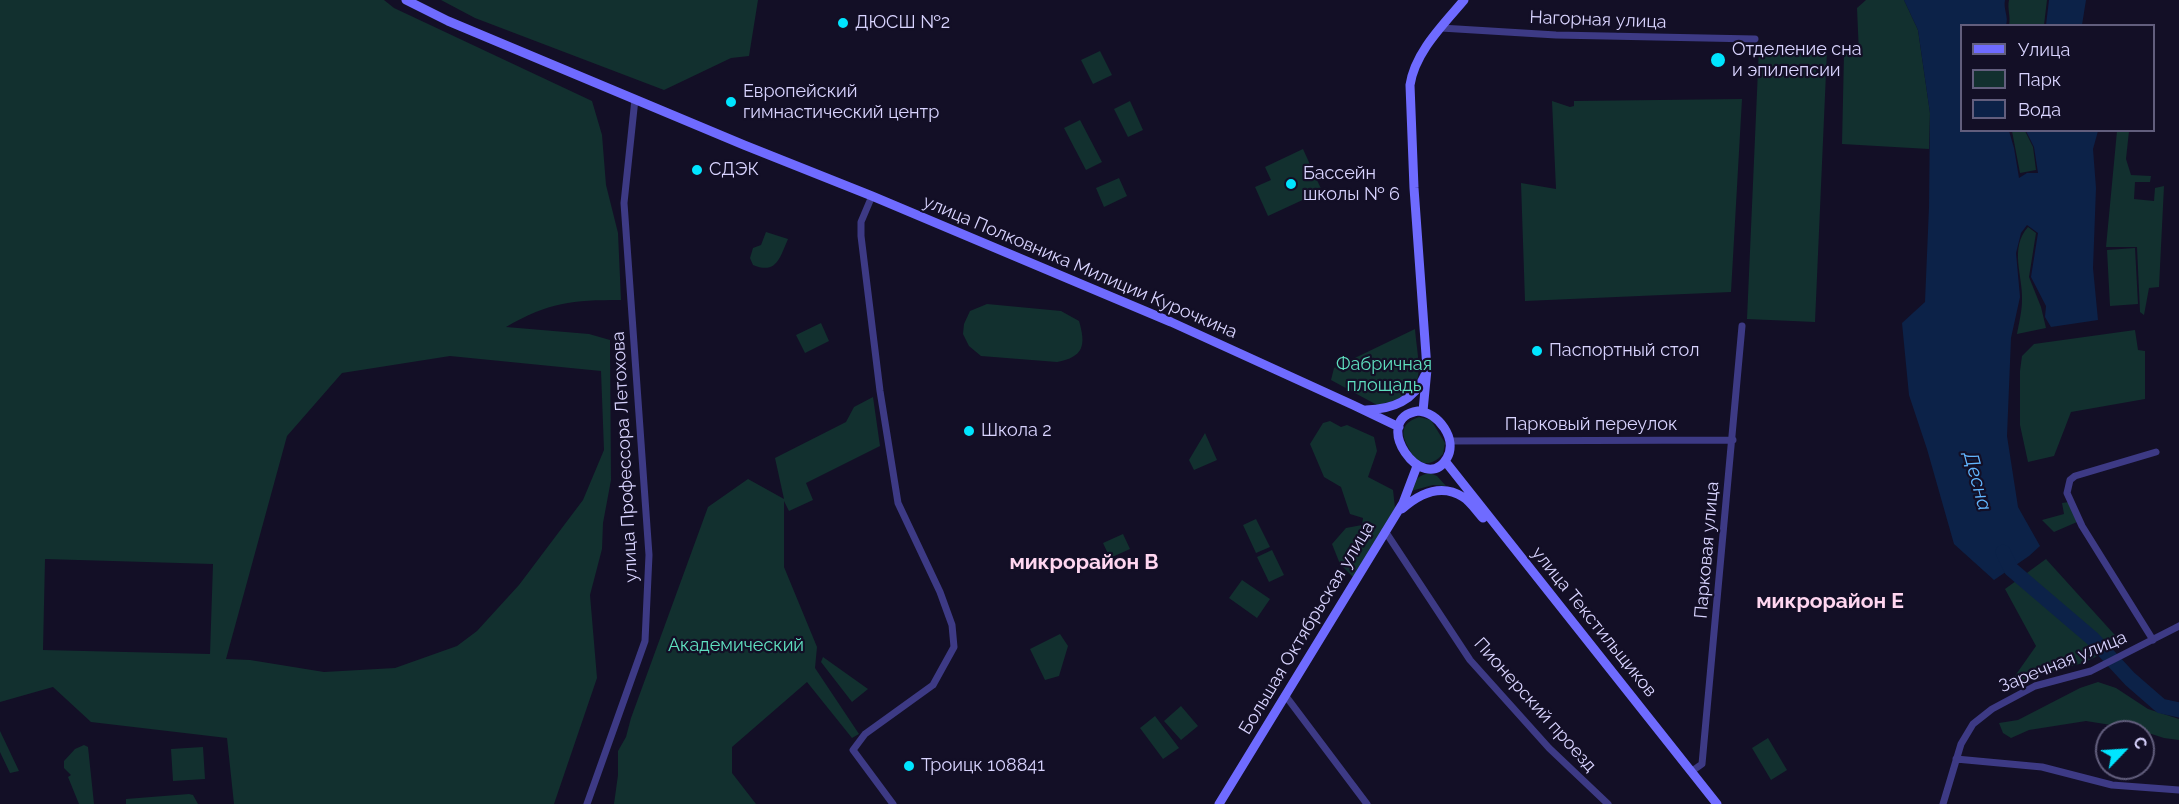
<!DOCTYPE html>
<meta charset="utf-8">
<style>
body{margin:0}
#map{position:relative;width:2179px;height:804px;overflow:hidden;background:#130f26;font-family:Raleway,sans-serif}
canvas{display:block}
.legend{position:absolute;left:1960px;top:24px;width:195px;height:108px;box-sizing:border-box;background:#130f26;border:2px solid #625e7d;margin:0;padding:8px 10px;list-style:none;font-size:18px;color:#d9d4ff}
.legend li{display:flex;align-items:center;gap:12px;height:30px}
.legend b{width:30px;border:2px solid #625e7d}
.north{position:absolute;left:2095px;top:720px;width:60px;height:60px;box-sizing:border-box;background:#130f26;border:2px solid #625e7d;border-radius:50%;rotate:65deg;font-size:16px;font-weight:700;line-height:24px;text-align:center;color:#d9d4ff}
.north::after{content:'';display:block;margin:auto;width:21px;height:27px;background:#00e5ff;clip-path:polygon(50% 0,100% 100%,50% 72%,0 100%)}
</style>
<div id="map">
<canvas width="2179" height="804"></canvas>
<ul class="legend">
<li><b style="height:8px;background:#6f6bff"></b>Улица</li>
<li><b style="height:16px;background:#12302f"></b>Парк</li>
<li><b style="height:16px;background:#0c2248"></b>Вода</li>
</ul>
<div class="north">С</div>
</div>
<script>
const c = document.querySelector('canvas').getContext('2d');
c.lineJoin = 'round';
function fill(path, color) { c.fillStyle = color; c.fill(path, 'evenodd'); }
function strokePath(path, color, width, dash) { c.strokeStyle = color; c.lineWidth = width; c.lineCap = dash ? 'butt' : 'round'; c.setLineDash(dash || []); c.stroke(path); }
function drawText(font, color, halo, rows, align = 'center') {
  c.font = font + ' Raleway,sans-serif'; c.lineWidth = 4.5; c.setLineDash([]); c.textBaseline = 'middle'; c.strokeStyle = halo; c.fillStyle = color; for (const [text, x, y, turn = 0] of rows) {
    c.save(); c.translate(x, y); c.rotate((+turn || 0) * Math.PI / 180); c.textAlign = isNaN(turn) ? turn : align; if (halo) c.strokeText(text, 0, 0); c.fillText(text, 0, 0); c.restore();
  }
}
const green = new Path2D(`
 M0 0H384L394 8 592 101 602 135 606 185 618 233 621 300C572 300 549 302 506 327L589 334 610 340 611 480 603 523 602 549 590 595 597 678 554 804H234L227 738 91 722 53 687 0 702ZM450 356 601 371 604 450 583 500 519 585 477 631 457 646 395 668 324 672 250 660 226 659 287 436 342 373ZM45 559 213 564 210 654 43 650Z
 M441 0H758L749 56 731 58 664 90 475 18Z
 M1866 0H1904L1918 30 1930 113 1929 149 1842 144 1844 54H1859L1857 8Z
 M2009 0H2047L2044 25H2009C2011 17 2007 9 2009 0Z
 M1759 47 1827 50 1815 322 1747 319Z
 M1100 51 1112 75 1093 84 1081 60Z
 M1742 99 1731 292 1525 301 1521 183 1556 189 1552 101 1570 107 1574 106V101Z
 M1130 101 1143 130 1128 137 1114 109Z
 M1080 120 1102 162 1086 170 1064 128Z
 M2012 131H2025L2033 147 2036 170 2020 173Z
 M2117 131H2129L2126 159 2131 175 2151 176 2150 182H2135L2134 199 2154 201 2155 188 2164 186 2159 287 2149 288 2144 315 2140 312 2137 247H2106Z
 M1303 149 1322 191 1268 216 1255 187 1271 180 1265 167Z
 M1119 178 1127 196 1104 207 1096 188Z
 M2028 227 2036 233 2029 277 2041 307 2046 328 2017 334C2019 323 2022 311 2022 300 2023 276 2009 248 2028 227Z
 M766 232 788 239C780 257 777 275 753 265L750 258 753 248 761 245Z
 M2135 248 2138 304 2110 306 2107 250Z
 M987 304 1061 311 1079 321C1086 345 1084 357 1057 362L981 356 969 346 963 334 964 324 970 311Z
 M821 323 829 341 805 353 796 335Z
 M1415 329C1419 374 1430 394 1377 405L1331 380 1334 368Z
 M2135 330 2138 350 2145 351V399L2071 412 2054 456 2028 462 2020 425V371L2022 356 2034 344Z
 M873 397 880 446 806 483 813 500 789 511 784 501V567L817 647 815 668 859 734 852 738 807 682 732 747V773L756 804H614L618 775V751L626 737 631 718 708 507 748 479 784 499 775 458 846 422 854 407Z
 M1419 417 1431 420 1445 443 1443 454C1434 464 1425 466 1415 459 1405 442 1393 426 1419 417Z
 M1330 421 1341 427 1347 425 1374 437 1377 451 1368 477 1393 490 1395 508 1353 577 1340 564 1332 544 1346 528 1362 525 1363 518 1350 514 1341 487 1324 477 1310 444 1323 423Z
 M1205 433 1217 460 1194 470 1189 460Z
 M1430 473 1437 476 1446 486 1433 485 1411 491C1414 479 1419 475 1430 473Z
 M2069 502 2077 522 2054 532 2042 520 2064 514 2062 503Z
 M1256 519 1270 547 1256 553 1243 525Z
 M1123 534 1130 549 1110 558 1103 543Z
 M1272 550 1284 575 1269 582 1257 557Z
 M2046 559 2123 644 2083 663 2010 683 2036 646 2005 589Z
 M1242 580 1270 599 1257 618 1229 598Z
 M1060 634 1068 646 1059 676 1045 680 1030 649Z
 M823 657 868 689 852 702 821 662Z
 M2098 682 2116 688 2148 709 2179 719V740L2164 738 2136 729 2086 721 2029 730 2011 738 2003 733 1999 723 2018 720 2080 688Z
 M1181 706 1198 726 1181 740 1164 721Z
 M1155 716 1179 748 1163 759 1140 728Z
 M0 731 19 771 10 773 0 752Z
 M1768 738 1787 770 1771 780 1752 748Z
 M84 745 88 747 94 804H79L68 777 71 775 64 768V761L75 749Z
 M203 747 205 779 173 781 171 749Z
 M189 794 193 795 198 804H126V799Z`);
const water = new Path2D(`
 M1904 0H2005C2003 9 2009 17 2006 25L1962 26V130L2009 131 2014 148 2019 178 2027 173H2038L2034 147 2026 131H2098L2093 149 2096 188 2093 268 2098 320 2051 327 2045 317 2046 306 2031 277 2038 233 2027 225 2021 233 2016 253 2020 297 2011 338 2007 436 2018 507 2040 546 2029 556 1994 580 1954 544 1927 449 1909 395 1902 323 1925 302 1929 207 1930 113 1918 30Z
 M2049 0H2086L2082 25H2046Z`);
const river = new Path2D(`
 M2003 552 2011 569 2093 639 2130 679 2161 706 2179 710`);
const street = new Path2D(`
 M1441 28 1556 35 1755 39
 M872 196 861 222V236L880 391 898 503 940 592 952 625 954 647 933 685 865 734 853 750 893 804
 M1450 441 1733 440
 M1385 531 1470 660 1549 748 1608 804
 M2153 640 2082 526 2067 493 2070 480 2075 476 2156 452
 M1285 695 1367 804
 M1956 759 2042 767 2112 785 2179 790
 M1692 771 1702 764 1742 326
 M587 804 645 641 649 555 624 203 635 99
 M1943 804 1961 744 1973 724 1992 709 2035 686 2091 671 2179 626`);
const secondary = new Path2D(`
 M406 0 448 21 744 145 872 196 1171 322 1353 405 1399 427
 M1366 410C1393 409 1414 401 1425 375
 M1418 411C1438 412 1458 439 1447 458 1424 498 1368 419 1418 411Z
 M1423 411 1427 369 1414 188 1410 85C1415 52 1443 25 1464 0
 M1445 461 1717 804
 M1402 509C1419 494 1441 483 1463 497 1471 502 1477 512 1483 518
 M1219 804 1403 503 1417 466`);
const markers = [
 [843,23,6,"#00e5ff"],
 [1718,60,8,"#00e5ff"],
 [731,102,6,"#00e5ff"],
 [697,170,6,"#00e5ff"],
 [1291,184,6,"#00e5ff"],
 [1537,351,6,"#00e5ff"],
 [969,431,6,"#00e5ff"],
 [909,766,6,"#00e5ff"]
];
const streetNames = [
 ["Нагорная улица",1598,20,2],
 ["улица Полковника Милиции Курочкина",1080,267,23],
 ["Парковый переулок",1591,425],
 ["улица Профессора Летохова",625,457,-93],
 ["Парковая улица",1707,550,-85],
 ["улица Текстильщиков",1594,622,51],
 ["Большая Октябрьская улица",1307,628,-59],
 ["Заречная улица",2063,662,-22],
 ["Пионерский проезд",1535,705,48]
];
const poiNames = [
 ["ДЮСШ №2",855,23],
 ["Отделение сна",1732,50],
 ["и эпилепсии",1732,71],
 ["Европейский",743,92],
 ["гимнастический центр",743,113],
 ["СДЭК",709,170],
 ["Бассейн",1303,174],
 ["школы № 6",1303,195],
 ["Паспортный стол",1549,351],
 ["Школа 2",981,431],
 ["Троицк 108841",921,766]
];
const parkNames = [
 ["Фабричная",1384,365],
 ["площадь",1384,386],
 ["Академический",736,646]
];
const waterNames = [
 ["Десна",1977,481,75]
];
const quarterNames = [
 ["микрорайон В",1084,563],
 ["микрорайон Е",1830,602]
];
fill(green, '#12302f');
fill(water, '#0c2248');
strokePath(river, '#0c2248', 15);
strokePath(street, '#3d3a85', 7);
strokePath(secondary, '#6f6bff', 9);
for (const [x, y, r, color] of markers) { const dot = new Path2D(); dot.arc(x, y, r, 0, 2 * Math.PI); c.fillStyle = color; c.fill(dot); strokePath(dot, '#130f26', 2); }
drawText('18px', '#d9d4ff', '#130f26', streetNames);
drawText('18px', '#d9d4ff', '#130f26', poiNames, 'left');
drawText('18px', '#5fe0c0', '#130f26', parkNames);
drawText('italic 20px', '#62b6ff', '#130f26', waterNames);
drawText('bold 21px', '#ffd6f0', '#130f26', quarterNames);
</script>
